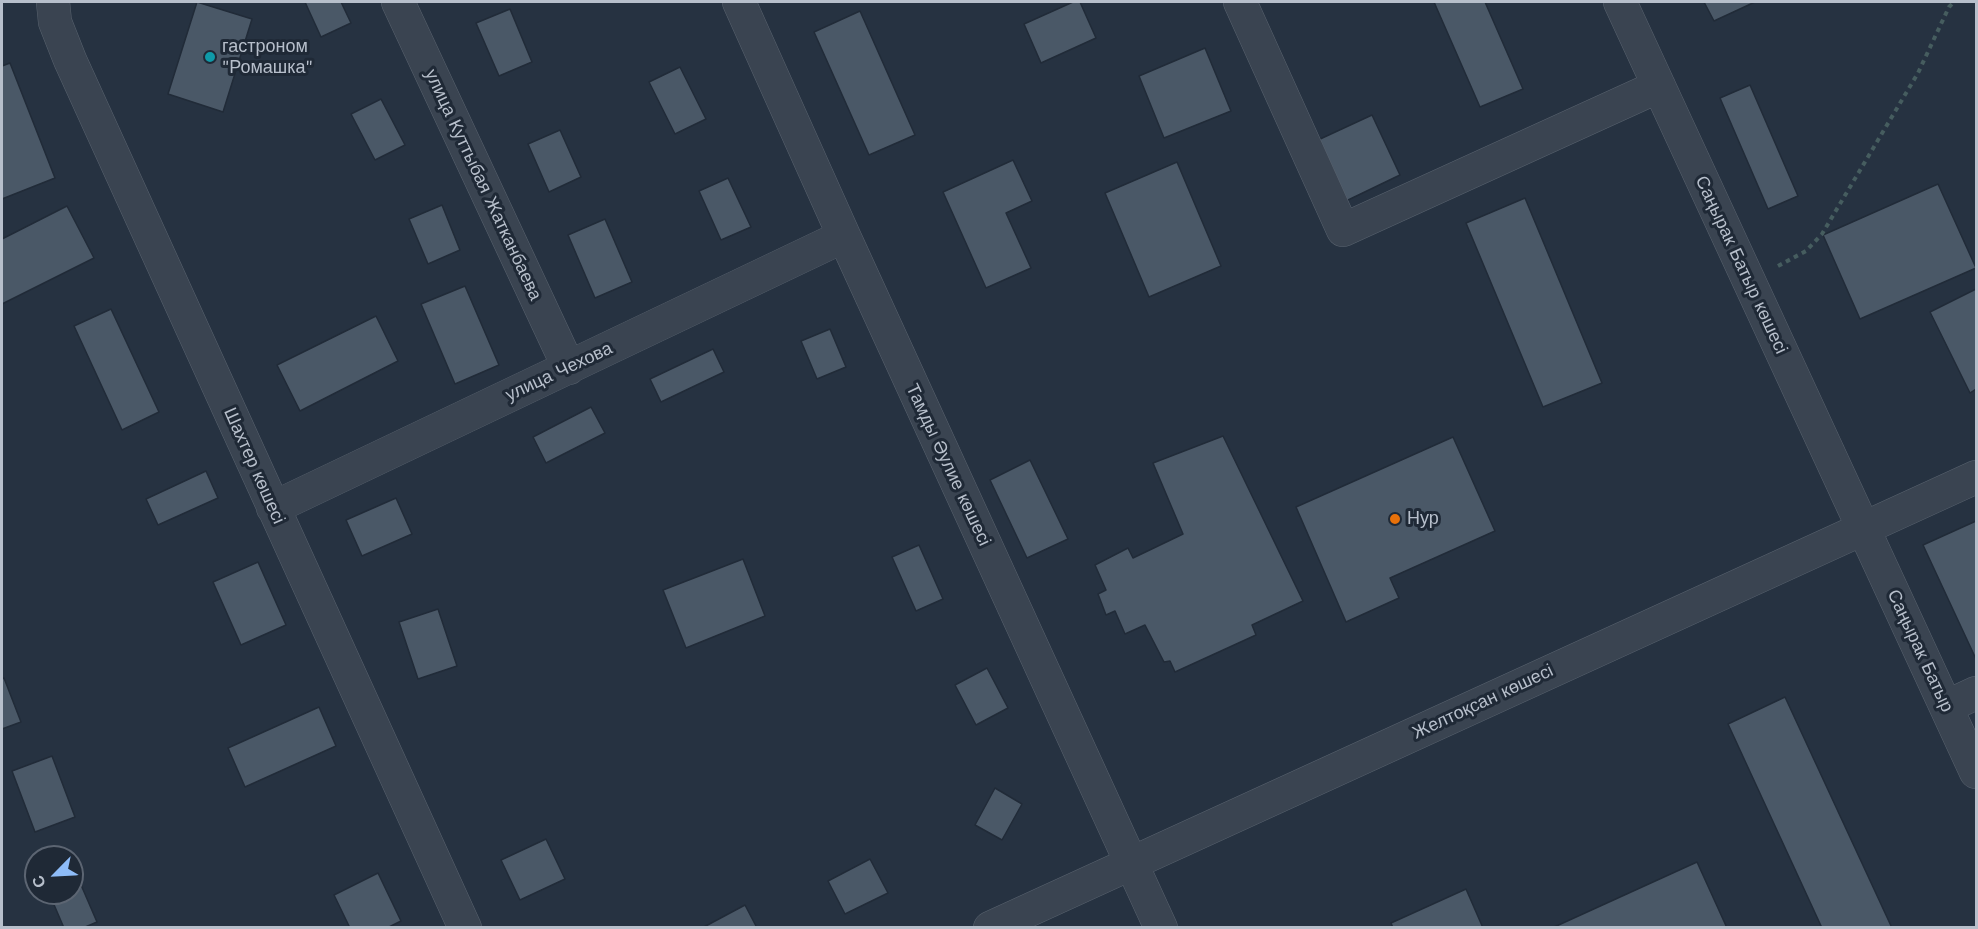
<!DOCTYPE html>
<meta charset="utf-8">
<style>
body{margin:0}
#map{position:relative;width:1978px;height:929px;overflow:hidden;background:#263241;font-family:"Work Sans",sans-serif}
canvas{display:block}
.frame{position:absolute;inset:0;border:3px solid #b7bfcb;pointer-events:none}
.north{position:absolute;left:24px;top:845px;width:60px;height:60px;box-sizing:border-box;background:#1f2936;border:2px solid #5c6572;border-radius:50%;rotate:246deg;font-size:16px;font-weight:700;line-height:24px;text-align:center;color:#b7bfcb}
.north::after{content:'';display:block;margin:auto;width:21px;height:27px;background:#8ebcf8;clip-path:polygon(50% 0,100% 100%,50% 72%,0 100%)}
</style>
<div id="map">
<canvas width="1978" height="929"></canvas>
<div class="frame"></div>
<div class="north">С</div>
</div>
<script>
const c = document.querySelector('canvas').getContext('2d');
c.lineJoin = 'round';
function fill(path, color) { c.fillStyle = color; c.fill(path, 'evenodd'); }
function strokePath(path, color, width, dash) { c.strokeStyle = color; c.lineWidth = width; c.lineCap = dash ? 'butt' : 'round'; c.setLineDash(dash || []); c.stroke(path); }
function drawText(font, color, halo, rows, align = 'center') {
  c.font = font + ' "Work Sans",sans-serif'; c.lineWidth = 6; c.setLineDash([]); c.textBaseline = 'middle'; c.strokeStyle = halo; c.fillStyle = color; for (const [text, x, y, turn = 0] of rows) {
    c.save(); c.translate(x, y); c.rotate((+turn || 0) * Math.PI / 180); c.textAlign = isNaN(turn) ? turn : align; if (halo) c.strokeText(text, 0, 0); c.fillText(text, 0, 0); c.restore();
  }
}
const building = new Path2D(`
 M197 2 252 19 223 112 168 94Z
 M305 2H341L351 23 321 37Z
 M1073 2H1080L1096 38 1041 63 1024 24Z
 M1434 2H1485L1523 89 1480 107Z
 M1704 2H1755L1714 21Z
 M510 9 532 62 499 76 476 23Z
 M860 11 915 135 869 155 814 32Z
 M1205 48 1231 111 1164 138 1139 76Z
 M10 63 55 178 2 199V66Z
 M680 67 706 119 675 134 649 82Z
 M1750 85 1798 196 1768 209 1720 98Z
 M381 99 405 145 375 160 351 114Z
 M1372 115 1400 175 1346 201 1318 140Z
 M560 130 581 177 549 192 528 144Z
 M1013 160 1032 201 1006 213 1031 268 986 288 943 192Z
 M1177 162 1221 266 1149 297 1105 193Z
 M728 178 751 227 721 240 699 191Z
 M1938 184 1976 268 1860 319 1823 235Z
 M1525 198 1602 383 1543 407 1466 223Z
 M442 205 460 250 428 264 409 219Z
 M67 206 94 258 2 304V239Z
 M605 219 632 282 595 298 568 235Z
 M465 286 499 365 455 384 421 304Z
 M1976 289V389L1970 393 1930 312Z
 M111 309 159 412 122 430 74 326Z
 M376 316 398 361 300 411 277 365Z
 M830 329 846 367 817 379 801 341Z
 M713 349 724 372 661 402 650 379Z
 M591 407 605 433 546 463 533 437Z
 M1223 436 1303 601 1252 625 1256 635 1175 672 1170 661 1164 662 1145 625 1125 634 1115 611 1106 615 1098 594 1106 590 1095 565 1128 548 1133 558 1183 534 1153 463Z
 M1453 437 1495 531 1390 578 1399 598 1346 622 1296 507Z
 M1030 460 1068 539 1027 558 990 480Z
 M206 471 218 498 158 525 146 499Z
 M396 498 412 534 362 556 346 520Z
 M1976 521V659L1923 545Z
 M919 545 943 599 916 611 892 557Z
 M743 559 765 616 686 648 663 590Z
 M258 562 286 625 241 645 213 582Z
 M438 609 457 666 418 679 399 622Z
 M987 668 1008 708 976 725 955 685Z
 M4 678 21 722 2 729V679Z
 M1785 697 1892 928H1822L1728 724Z
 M319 707 336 746 245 787 228 748Z
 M52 756 75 817 35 832 12 771Z
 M995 788 1022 804 1002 840 975 825Z
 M546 839 565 879 520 900 501 860Z
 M870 859 888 893 845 914 828 881Z
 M1697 862 1727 928H1552Z
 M72 864 97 922 83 928H64L49 893H72Z
 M378 873 401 921 387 928H350L334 895Z
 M1466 889 1483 928H1393L1391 923Z
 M745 905 757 928H702Z`);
const path = new Path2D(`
 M1778 266 1806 251 1822 234 1918 73 1949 7 1954 2`);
const minor = new Path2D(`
 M53 2 55 22 70 60 465 928
 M398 2 569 368
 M739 2 844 236 1161 928
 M1240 2 1343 230 1659 86
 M1620 2 1976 772
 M273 508 844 236
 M1946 707 1976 693
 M990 928 1976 477`);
const markers = [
 [210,57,6,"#0f9aa8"],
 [1395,519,6,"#e8710a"]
];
const poiNames = [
 ["гастроном",222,47],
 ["\"Ромашка\"",222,68],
 ["Нур",1407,519]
];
const streetNames = [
 ["улица Куттыбая Жатканбаева",483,185,65],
 ["Саңырак Батыр көшесі",1741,265,65],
 ["улица Чехова",559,372,-25],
 ["Тамды Әулие көшесі",948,465,65],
 ["Шахтер көшесі",254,466,66],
 ["Саңырак Батыр",1920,651,65],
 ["Желтоқсан көшесі",1483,702,-25]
];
fill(building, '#4a5867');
strokePath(building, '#212b38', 1.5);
strokePath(minor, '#58626e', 34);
strokePath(path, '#465d5f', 4, [4.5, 4.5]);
strokePath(minor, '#3a4451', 33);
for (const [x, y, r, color] of markers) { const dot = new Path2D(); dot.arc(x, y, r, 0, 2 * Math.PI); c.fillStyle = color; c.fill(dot); strokePath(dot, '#1f2936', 2); }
drawText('18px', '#b7bfcb', '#1f2936', poiNames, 'left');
drawText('18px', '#b7bfcb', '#1f2936', streetNames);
</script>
